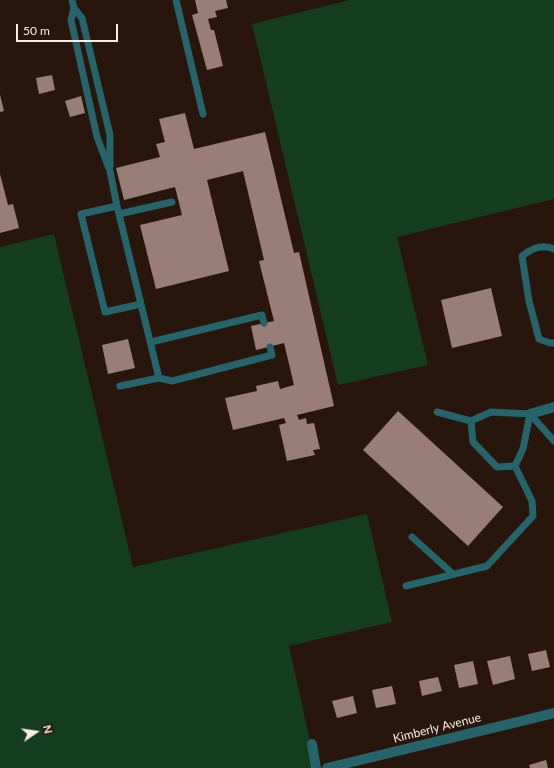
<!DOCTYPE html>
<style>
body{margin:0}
#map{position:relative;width:554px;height:768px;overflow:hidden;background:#28160c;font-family:Lato,sans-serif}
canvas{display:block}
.north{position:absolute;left:16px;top:712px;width:40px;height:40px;-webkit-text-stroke:3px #28160c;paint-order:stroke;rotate:77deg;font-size:11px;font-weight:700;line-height:16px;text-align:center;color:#f9ede5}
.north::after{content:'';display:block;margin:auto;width:14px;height:18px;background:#f9ede5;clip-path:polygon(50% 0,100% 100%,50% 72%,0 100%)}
.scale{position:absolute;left:16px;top:24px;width:102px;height:18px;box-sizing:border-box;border:2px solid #f9ede5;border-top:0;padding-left:5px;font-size:12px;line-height:14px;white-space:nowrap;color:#f9ede5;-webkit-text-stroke:3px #28160c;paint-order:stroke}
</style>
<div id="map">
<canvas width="554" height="768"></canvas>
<div class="north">N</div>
<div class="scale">50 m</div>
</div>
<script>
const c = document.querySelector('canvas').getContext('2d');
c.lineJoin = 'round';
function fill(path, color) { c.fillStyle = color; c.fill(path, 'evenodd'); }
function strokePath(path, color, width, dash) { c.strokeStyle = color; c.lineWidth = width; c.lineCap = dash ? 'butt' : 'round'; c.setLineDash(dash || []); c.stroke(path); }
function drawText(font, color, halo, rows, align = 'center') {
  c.font = font + ' Lato,sans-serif'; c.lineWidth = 3; c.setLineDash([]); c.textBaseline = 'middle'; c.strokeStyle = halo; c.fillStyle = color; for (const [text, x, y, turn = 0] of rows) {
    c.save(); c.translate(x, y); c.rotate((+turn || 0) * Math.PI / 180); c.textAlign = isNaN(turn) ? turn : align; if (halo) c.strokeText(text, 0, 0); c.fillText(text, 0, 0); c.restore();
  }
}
const green = new Path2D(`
 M350 0H554V199L397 237 428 365 338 385 252 24Z
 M54 234 133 567 367 514 392 622 289 646 316 768H0V247Z`);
const building = new Path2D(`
 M195 0H226L228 8 215 11 217 17 208 19 211 30H214L223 66 207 70 192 15 198 13Z
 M52 75 55 90 39 94 36 78Z
 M0 95 4 111 0 112Z
 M81 96 85 113 70 117 65 101Z
 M185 113 194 149 265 132 294 253 299 252 334 406 297 415 299 420 306 418 307 424 314 423 320 449 313 450 315 455 287 461 279 425 286 423 284 418 233 430 225 398 257 391 256 386 278 381 280 389 294 385 284 343 256 350 251 326 274 321 259 261 264 260 243 171 207 180 229 271 156 289 140 225 182 215 175 187 124 200 116 168 160 157 156 144 165 142 159 119Z
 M0 174 8 205 13 204 19 228 0 233Z
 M491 288 502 336 452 348 441 300Z
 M128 339 135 368 108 374 102 345Z
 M398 411 503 507 468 546 363 450Z
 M546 650 550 667 532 671 528 654Z
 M510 656 515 679 493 685 487 661Z
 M473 661 478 684 459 688 454 665Z
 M438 677 442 691 422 696 419 681Z
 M392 686 396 704 376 708 372 690Z
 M353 696 357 713 337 718 332 701Z
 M546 760 548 768H530L529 765Z`);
const service = new Path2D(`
 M72 0 74 8 71 20 97 137 110 171 117 206 159 378 172 381 272 355 270 347
 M176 0 203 114
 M74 8 82 18 110 135V166
 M117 206 81 214 105 312 141 304
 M119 214 172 202
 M554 249C543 244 531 249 522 256L529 301 539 339 550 343H554
 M151 342 262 315 264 323
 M120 386 159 378
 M437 412 471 421
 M530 414 523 449 515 466 497 467 473 442 471 421 491 412 530 414 554 441
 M412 537 453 574
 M406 586 487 566 533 516 532 501 515 466`);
const minor = new Path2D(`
 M530 414 554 407
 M312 744 316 768
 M327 768 554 713`);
const streetNames = [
 ["Kimberly Avenue",437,728,-14]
];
fill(green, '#143d1e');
fill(building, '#987e76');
strokePath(service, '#24646a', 7);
strokePath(minor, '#24646a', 10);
drawText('12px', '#f9ede5', '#28160c', streetNames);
</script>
